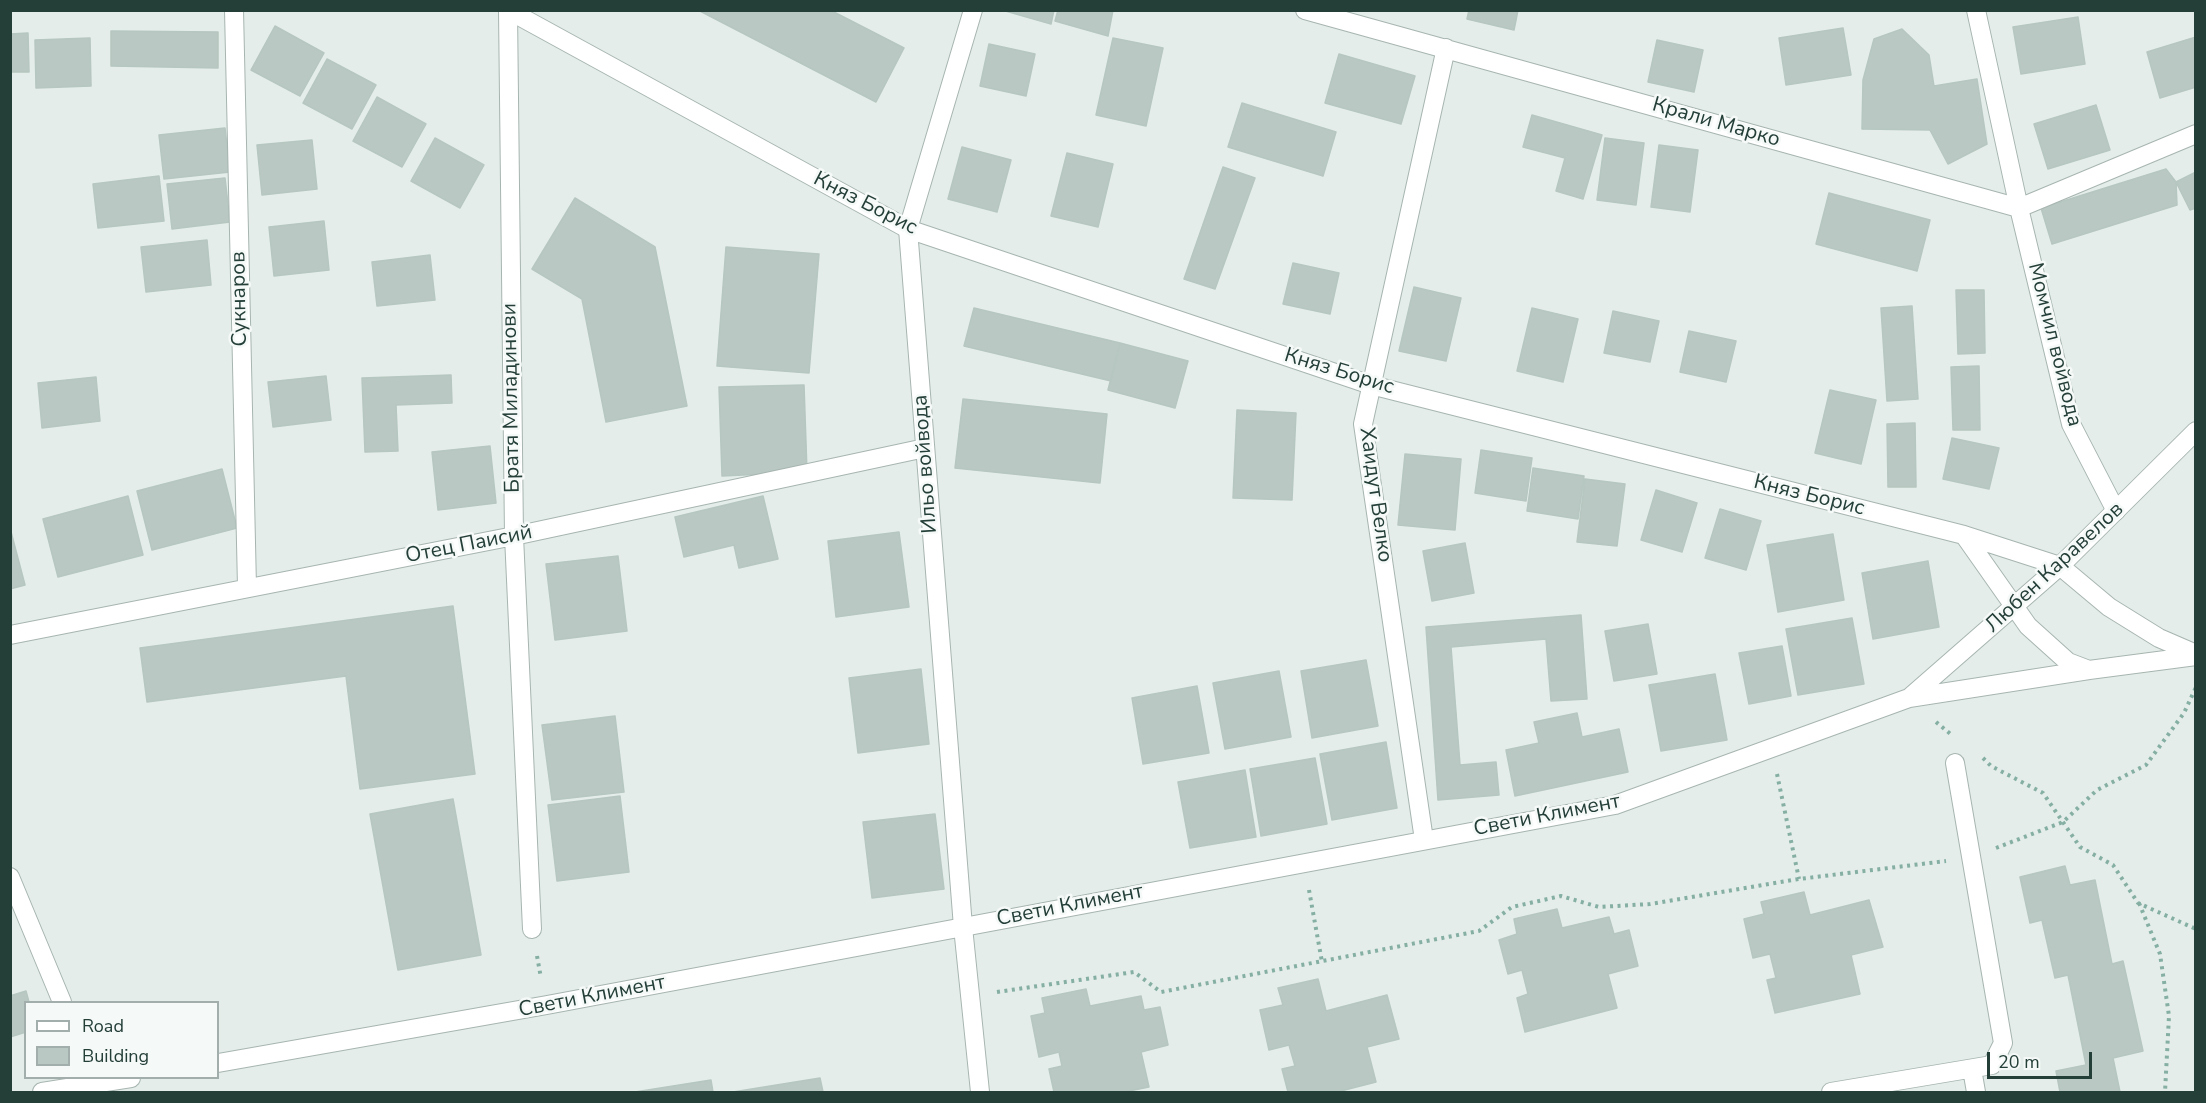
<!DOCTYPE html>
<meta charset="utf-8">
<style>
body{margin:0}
#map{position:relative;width:2206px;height:1103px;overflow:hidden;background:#e4ede9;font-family:"Nunito Sans",sans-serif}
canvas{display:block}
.frame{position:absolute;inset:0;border:12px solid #243e38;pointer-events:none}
.legend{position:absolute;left:24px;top:1001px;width:195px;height:78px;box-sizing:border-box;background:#f5f9f7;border:2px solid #a1aeab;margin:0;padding:8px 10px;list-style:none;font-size:18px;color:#243e38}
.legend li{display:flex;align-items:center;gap:12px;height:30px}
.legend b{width:30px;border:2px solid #a1aeab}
.scale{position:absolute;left:1987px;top:1052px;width:105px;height:27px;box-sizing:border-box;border:3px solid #243e38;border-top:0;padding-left:8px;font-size:18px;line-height:21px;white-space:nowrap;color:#243e38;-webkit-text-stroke:4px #f5f9f7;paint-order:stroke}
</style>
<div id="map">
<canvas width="2206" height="1103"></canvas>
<div class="frame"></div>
<ul class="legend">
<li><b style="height:8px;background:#fff"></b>Road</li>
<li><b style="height:16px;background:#b9c8c2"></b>Building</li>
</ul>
<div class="scale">20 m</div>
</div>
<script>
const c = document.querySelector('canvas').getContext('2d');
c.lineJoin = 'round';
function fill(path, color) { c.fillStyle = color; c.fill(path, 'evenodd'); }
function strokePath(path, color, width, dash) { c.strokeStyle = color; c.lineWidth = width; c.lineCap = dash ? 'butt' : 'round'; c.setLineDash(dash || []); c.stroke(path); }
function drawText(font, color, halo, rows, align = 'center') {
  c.font = font + ' "Nunito Sans",sans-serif'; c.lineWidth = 5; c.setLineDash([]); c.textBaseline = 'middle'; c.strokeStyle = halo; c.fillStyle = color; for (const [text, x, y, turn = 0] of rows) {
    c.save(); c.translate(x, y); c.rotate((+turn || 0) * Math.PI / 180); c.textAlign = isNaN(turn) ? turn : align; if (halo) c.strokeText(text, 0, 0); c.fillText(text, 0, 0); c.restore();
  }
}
const building = new Path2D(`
 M698 10H830L904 48 876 102Z
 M1002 10H1054L1051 24Z
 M1058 10H1113L1108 36 1055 21Z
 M1469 10H1518L1514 30 1467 19Z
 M2078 17 2085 64 2021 74 2013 27Z
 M275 26 324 53 300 96 251 70Z
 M1843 28 1851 75 1786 85 1779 38Z
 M1902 29 1929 55 1934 86 1977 79 1987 144 1948 164 1930 130 1862 129 1863 80 1874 39Z
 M111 31 218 32V68L111 66Z
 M28 33 29 72H10V34Z
 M2196 37V87L2160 98 2147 52Z
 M90 38 91 86 36 88 35 40Z
 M1113 38 1163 48 1146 126 1096 115Z
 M1657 40 1703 50 1694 92 1648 82Z
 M989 44 1035 54 1026 96 980 86Z
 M1339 54 1415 76 1401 124 1325 103Z
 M327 59 376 85 352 129 303 103Z
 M377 97 426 124 402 167 353 141Z
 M1242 103 1336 132 1323 176 1228 147Z
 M2096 105 2110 150 2048 169 2034 124Z
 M1532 115 1602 135 1583 199 1556 191 1565 158 1523 147Z
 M225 128 230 172 164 179 159 135Z
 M435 138 484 165 460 208 411 181Z
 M1605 138 1644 143 1636 205 1597 200Z
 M312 140 317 189 262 195 257 145Z
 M1659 145 1698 150 1690 212 1651 207Z
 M962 147 1011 160 997 212 948 199Z
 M1067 153 1113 164 1098 227 1051 216Z
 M1223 167 1255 178 1215 289 1184 279Z
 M2166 169 2176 182 2177 205 2052 244 2041 208Z
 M2196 172V208L2190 210 2176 182Z
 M159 176 164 221 98 228 93 184Z
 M225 178 230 222 172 229 167 184Z
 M1829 193 1930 220 1917 271 1816 244Z
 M575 198 655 247 687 406 606 422 582 299 532 269Z
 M324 221 329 270 274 276 269 227Z
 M207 240 211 285 146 292 141 247Z
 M726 247 819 254 809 373 717 366Z
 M430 255 435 300 377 306 372 262Z
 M1293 263 1339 273 1330 314 1283 304Z
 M1414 287 1461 298 1446 361 1399 351Z
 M1956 290H1984L1985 353 1958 354Z
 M1912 306 1918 399 1887 401 1881 308Z
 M974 308 1120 343 1111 381 964 346Z
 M1532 308 1578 319 1563 382 1517 371Z
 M1613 311 1659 321 1650 362 1604 353Z
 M1689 331 1736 341 1726 382 1680 372Z
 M1120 343 1188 361 1175 408 1108 390Z
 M1979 366 1980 430H1953L1951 367Z
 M451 375 452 403 396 405 398 451 365 452 362 378Z
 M326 376 331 420 273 427 268 382Z
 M96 377 100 421 42 428 38 383Z
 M804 385 807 472 722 476 719 387Z
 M1830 390 1876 400 1861 464 1815 453Z
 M963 399 1107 414 1100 483 955 468Z
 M1237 410 1296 413 1292 500 1233 498Z
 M1915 423 1916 487H1888L1887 424Z
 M1952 438 1999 448 1989 489 1943 479Z
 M490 446 496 503 438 510 432 452Z
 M1481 450 1532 458 1526 501 1475 493Z
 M1405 454 1461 459 1455 530 1398 525Z
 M1533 468 1584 476 1578 519 1527 511Z
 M222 469 237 528 152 550 137 491Z
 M1585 479 1625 484 1617 546 1577 542Z
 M1656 490 1697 503 1682 552 1641 540Z
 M128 496 143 555 58 577 43 519Z
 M763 496 778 559 739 568 734 545 684 557 675 517Z
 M1720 509 1761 521 1746 570 1705 558Z
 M10 528 25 585 10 589Z
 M899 532 909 607 836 617 828 541Z
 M1833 534 1844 600 1778 612 1767 545Z
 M1465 543 1474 593 1432 601 1423 551Z
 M618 556 627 631 555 640 546 564Z
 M1928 561 1939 627 1873 639 1862 573Z
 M453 606 475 774 360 789 346 676 147 702 140 648Z
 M1581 615 1587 699 1551 701 1546 639 1451 647 1460 765 1496 762 1499 795 1438 800 1426 627Z
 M1852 618 1864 684 1798 695 1786 629Z
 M1648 624 1657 674 1614 681 1605 631Z
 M1782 646 1791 696 1749 704 1739 653Z
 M1366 660 1378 726 1312 738 1301 671Z
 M921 669 929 744 858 753 849 678Z
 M1279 671 1291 737 1225 749 1213 683Z
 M1715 674 1727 740 1661 751 1649 685Z
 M1197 686 1209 753 1143 764 1132 698Z
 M1577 713 1582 737 1619 729 1628 772 1515 796 1506 750 1539 743 1534 722Z
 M615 716 624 792 552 800 542 725Z
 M1386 742 1397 808 1332 820 1320 754Z
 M1315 758 1327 824 1261 836 1250 769Z
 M1245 770 1256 837 1190 848 1178 782Z
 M620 796 629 872 557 881 548 805Z
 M453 799 481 955 398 970 370 814Z
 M935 814 944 889 872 898 863 822Z
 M2065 866 2070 885 2095 880 2112 964 2123 961 2143 1051 2113 1058 2120 1092H2060L2056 1071 2086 1065 2068 975 2055 978 2042 920 2030 923 2020 877Z
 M1804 892 1810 915 1869 900 1883 947 1851 955 1860 994 1775 1013 1767 980 1776 978 1770 954 1753 958 1744 919 1764 914 1761 902Z
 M1557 909 1562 928 1609 917 1614 934 1629 930 1638 966 1608 974 1617 1008 1525 1032 1517 998 1528 994 1522 970 1508 974 1499 940 1517 934 1514 919Z
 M1318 979 1326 1011 1387 995 1399 1039 1367 1047 1376 1082 1337 1092H1288L1282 1069 1295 1066 1289 1045 1269 1050 1260 1010 1283 1005 1278 988Z
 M1086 989 1090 1006 1141 996 1144 1010 1160 1007 1168 1045 1141 1052 1149 1087 1124 1092H1054L1049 1069 1062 1066 1059 1052 1039 1057 1031 1016 1045 1013 1042 998Z
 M26 991 29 1002H26V1032L10 1037V996Z
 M820 1078 823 1092H733Z
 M711 1080 713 1092H635Z`);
const path = new Path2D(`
 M1936 722 1953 736
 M1983 758 1991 766 2043 793 2080 847 2113 865 2138 903 2196 929
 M1777 774 1799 879
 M1996 848 2063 822 2097 790 2146 765 2184 713 2196 687
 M1309 890 1322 962
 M2139 903 2160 954 2169 1016 2165 1092
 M537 956 541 978
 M997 992 1134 972 1161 992 1479 931 1512 907 1561 896 1599 907 1650 904 1799 879 1946 861`);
const minor = new Path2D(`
 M234 10 247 587
 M508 10 514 536 532 929
 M973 10 908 229 963 927 980 1092
 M1305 10 2019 208 2196 134
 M1976 10 2019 208 2071 424 2116 511
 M10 635 514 536 925 448
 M1424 840 1363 424 1446 48
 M10 877 62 1002
 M1972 1069 1976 1092
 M1831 1092 1992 1065 2003 1043 1955 763`);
const tertiary = new Path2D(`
 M508 10 908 229 1371 385 1964 535 2060 566 2109 607 2159 638 2196 654
 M1964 535 2028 626 2068 662 2089 670 2196 656
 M1909 698 2060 566 2196 431
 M218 1063 547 1005 1615 805 1909 698 2089 670
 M42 1092 131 1078`);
const streetNames = [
 ["Крали Марко",1716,123,16],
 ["Княз Борис",865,204,27],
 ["Сукнаров",240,299,-91],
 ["Момчил войвода",2054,345,76],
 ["Княз Борис",1339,372,17],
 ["Братя Миладинови",512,398,-91],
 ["Ильо войвода",926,464,-94],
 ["Хаидут Велко",1375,495,82],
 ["Княз Борис",1809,496,14],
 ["Отец Паисий",469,545,-11],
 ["Любен Каравелов",2055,568,-43],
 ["Свети Климент",1547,816,-11],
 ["Свети Климент",1070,906,-11],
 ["Свети Климент",592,997,-11]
];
fill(building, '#b9c8c2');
strokePath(building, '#b6c6c0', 1.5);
strokePath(minor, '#a7b5b0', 20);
strokePath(tertiary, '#a7b5b0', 20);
strokePath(path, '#86afa4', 4, [3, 4.5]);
strokePath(minor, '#fff', 18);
strokePath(tertiary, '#fff', 18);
drawText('21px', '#243e38', '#f5f9f7', streetNames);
</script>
